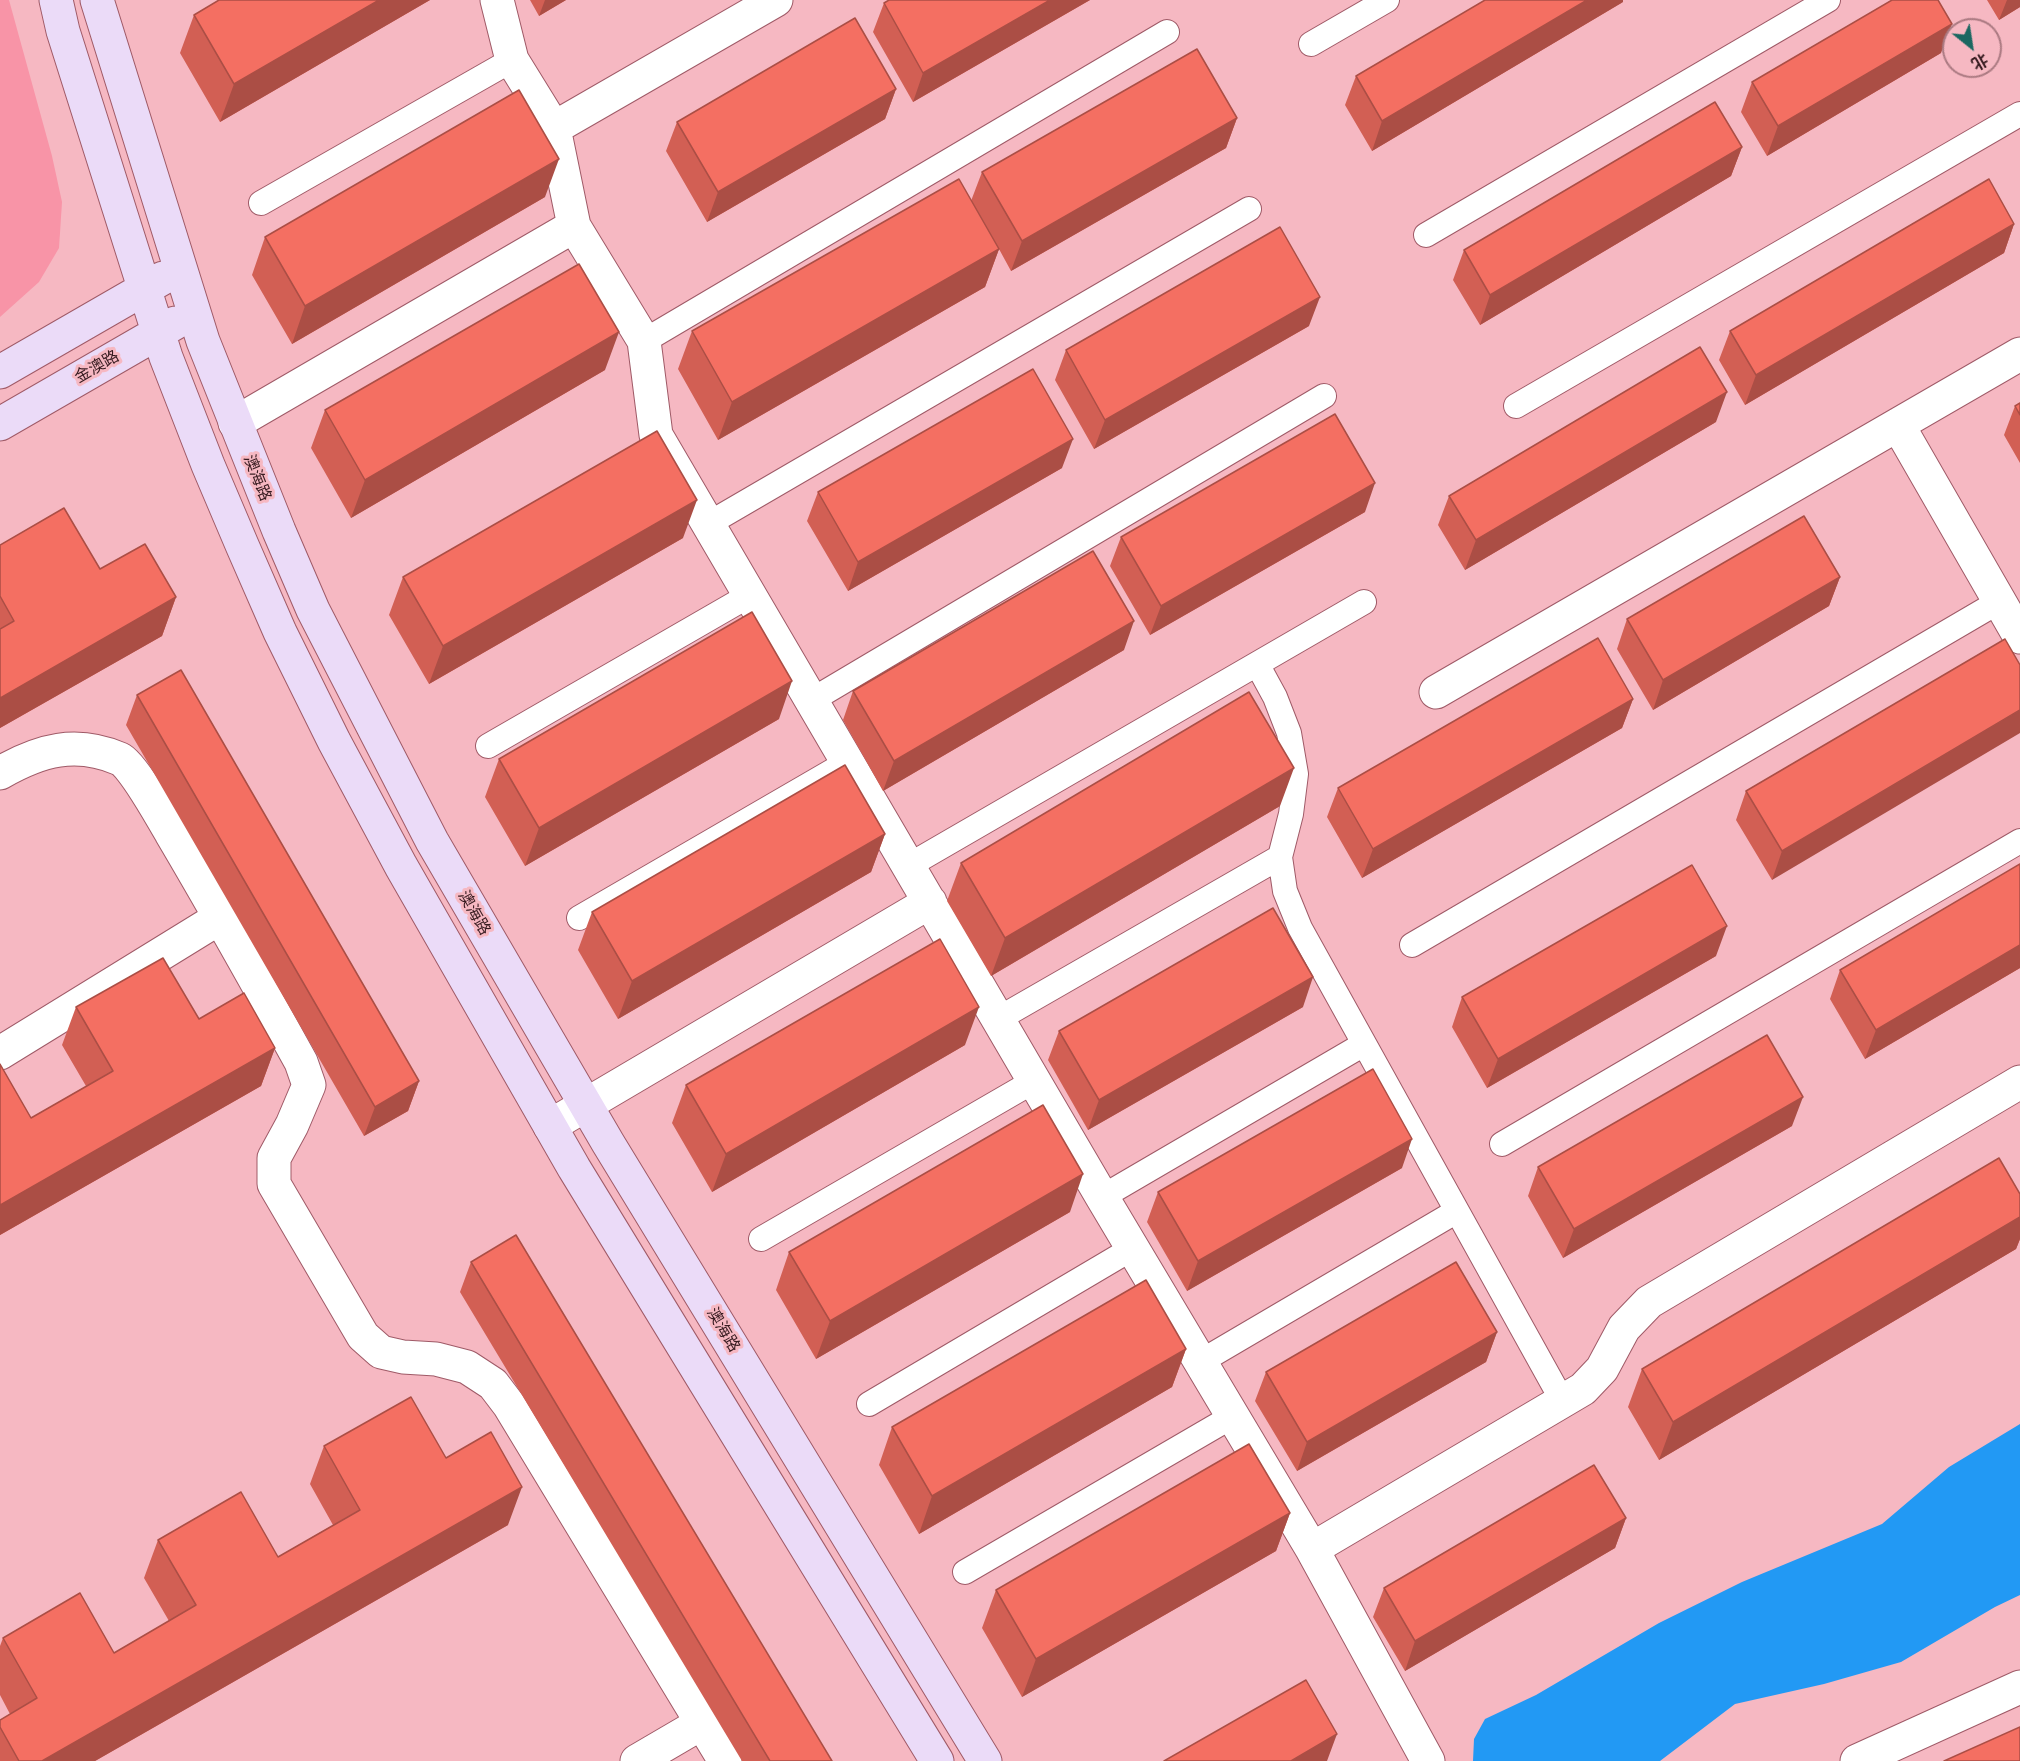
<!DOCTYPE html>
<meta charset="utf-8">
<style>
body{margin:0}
#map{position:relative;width:2020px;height:1761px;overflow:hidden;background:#f6b8c2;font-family:"IBM Plex Serif","Noto Sans SC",serif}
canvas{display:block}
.north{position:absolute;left:1942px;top:18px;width:60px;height:60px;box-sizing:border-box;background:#f6b8c2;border:2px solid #aa7981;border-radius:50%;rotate:150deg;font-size:16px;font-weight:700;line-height:24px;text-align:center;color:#371b20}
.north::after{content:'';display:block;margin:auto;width:21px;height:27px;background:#1b6761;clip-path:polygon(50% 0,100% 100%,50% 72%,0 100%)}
</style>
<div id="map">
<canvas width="2020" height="1761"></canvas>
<div class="north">北</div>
</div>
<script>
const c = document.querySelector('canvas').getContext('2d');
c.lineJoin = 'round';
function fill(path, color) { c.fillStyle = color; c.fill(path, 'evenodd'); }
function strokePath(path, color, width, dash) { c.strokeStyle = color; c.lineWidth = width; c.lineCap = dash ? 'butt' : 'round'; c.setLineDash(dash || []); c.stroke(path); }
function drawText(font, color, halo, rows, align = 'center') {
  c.font = font + ' "IBM Plex Serif","Noto Sans SC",serif'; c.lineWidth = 6; c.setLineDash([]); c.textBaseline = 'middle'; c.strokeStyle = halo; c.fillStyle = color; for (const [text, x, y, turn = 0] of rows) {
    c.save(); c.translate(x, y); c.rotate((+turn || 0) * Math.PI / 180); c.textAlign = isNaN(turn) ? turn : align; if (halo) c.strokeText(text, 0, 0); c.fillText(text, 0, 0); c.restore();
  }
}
const green = new Path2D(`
 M0 0H9L52 156 62 202 59 248 39 282 0 317Z`);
const water = new Path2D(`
 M2020 1424V1595L1995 1607 1901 1662 1824 1684 1735 1704 1660 1761H1473L1474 1739 1485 1719 1536 1695 1659 1623 1742 1582 1882 1524 1949 1467Z`);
const lane = new Path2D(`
 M1311 44 1387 0
 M261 203 512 60
 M1426 235 1828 0
 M644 341 1167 32
 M1516 406 2020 114
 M708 524 1249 209
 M1257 664 1275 697 1289 733 1296 774 1291 814 1280 857 1285 891 1300 928 1563 1402
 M812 700 1324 396
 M488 746 750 595
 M908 866 1364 602
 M579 918 848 762
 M1412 945 2000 601
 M998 1019 1280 857
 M1502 1144 2020 841
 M1102 1197 1364 1044
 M761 1239 1034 1081
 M1200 1362 1457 1211
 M869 1404 1133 1248
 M965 1572 1233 1416`);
const street = new Path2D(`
 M497 0 512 60 554 128 574 226 644 341 656 435 1102 1197 1312 1549 1428 1761
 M554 128 776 0
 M235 423 574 226
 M1898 425 2020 637
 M1436 692 2020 354
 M0 773C40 750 76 740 120 759 132 764 163 819 171 833 216 909 259 986 301 1062L309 1085 292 1125 274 1158V1184L363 1336 381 1352 403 1357 436 1359 467 1367 493 1384 509 1405 725 1761
 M0 1053 221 917
 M550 1126 930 902
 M1312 1549 1583 1389 1602 1369 1624 1328 1649 1302 2020 1082
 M637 1761 702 1723
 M1857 1761 2020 1687`);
const secondary = new Path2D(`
 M56 0 63 31 166 357 208 465 242 545 280 632 334 741 401 866 574 1168 937 1761
 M97 0 203 341 279 531 313 610 432 841 608 1143 985 1761
 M0 372 163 278
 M0 424 175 323`);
const wall = new Path2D(`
 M219 0H430L220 122 180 53 194 15Z
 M530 0H566L539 16Z
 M1090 0 913 102 873 32 884 3Z
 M1987 0H2020V7L1999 20Z
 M1623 2 1372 151 1345 105 1356 76Z
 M1941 53 1767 156 1741 112 1752 82Z
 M896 89 885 119 707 222 666 151 677 122Z
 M1237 118 1226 148 1011 271 999 249 985 287 718 440 678 369 692 331 971 201 982 172Z
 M1742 147 1731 176 1480 325 1453 280 1464 250Z
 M545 197 292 344 252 275 265 237Z
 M2014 224 2004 253 1745 405 1719 360 1730 331Z
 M1309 326 1094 449 1055 380 1066 350Z
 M605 370 351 518 311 448 325 410Z
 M2020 403V463L2004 435 2015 406Z
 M1716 422 1465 570 1438 525 1449 496Z
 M1062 468 848 591 807 521 818 492Z
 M1365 512 1150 635 1110 566 1121 537Z
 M683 538 429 684 389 615 403 577Z
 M0 545 100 569 176 597 162 636 0 728Z
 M1840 577 1829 606 1653 710 1617 649 1627 619Z
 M2005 639 1772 880 1736 820 1746 791Z
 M1124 650 883 791 843 720 853 691Z
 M137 695 419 1081 408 1111 364 1136 126 725Z
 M1633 699 1622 728 1362 878 1327 817 1338 788Z
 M779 719 525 866 485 797 499 759Z
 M1280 806 991 976 947 901 961 863Z
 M885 834 871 872 618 1019 578 950 592 912Z
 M2020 864V968L1865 1059 1830 999 1840 970Z
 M1716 956 1487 1088 1452 1027 1462 997Z
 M76 1007 199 1019 275 1048 261 1086 0 1235V1064L31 1118 86 1086 62 1045Z
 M1303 1007 1088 1130 1048 1060 1059 1031Z
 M965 1045 712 1192 672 1123 686 1085Z
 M1792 1126 1563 1258 1528 1196 1538 1167Z
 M1402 1168 1187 1291 1147 1222 1158 1192Z
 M2020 1194V1239L2016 1249 1659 1460 1628 1407 1642 1369Z
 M1070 1212 816 1359 776 1290 789 1252Z
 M471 1262 832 1761H742L460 1292Z
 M1497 1332 1486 1362 1297 1471 1255 1401 1266 1372Z
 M1186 1349 1172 1387 919 1534 879 1465 892 1427Z
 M324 1446 446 1458 508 1525 95 1761H0V1720L10 1714 0 1695V1646L3 1638 114 1653 169 1621 144 1578 158 1540 278 1557 333 1525 310 1484Z
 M1290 1513 1276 1551 1022 1697 982 1628 996 1590Z
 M1626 1518 1615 1548 1405 1671 1373 1617 1384 1588Z`);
const shadedWall = new Path2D(`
 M379 0H430L220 122 234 84Z
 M545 0H566L539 16Z
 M1050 0H1090L913 102 923 73Z
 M1587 0H1623V2L1372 151 1382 121Z
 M2007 0H2020V7L1999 20Z
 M1952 24 1941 53 1767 156 1778 126Z
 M896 89 885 119 707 222 718 192Z
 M1237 118 1226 148 1011 271 1022 241Z
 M1742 147 1731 176 1480 325 1490 295Z
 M559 159 545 197 292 344 305 306Z
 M2014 224 2004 253 1745 405 1756 375Z
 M999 249 985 287 718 440 732 402Z
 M1320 297 1309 326 1094 449 1105 420Z
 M619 332 605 370 351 518 365 480Z
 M1727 392 1716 422 1465 570 1476 540Z
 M1073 439 1062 468 848 591 858 562Z
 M1375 483 1365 512 1150 635 1161 606Z
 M697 500 683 538 429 684 443 646Z
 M1840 577 1829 606 1653 710 1663 680Z
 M176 597 162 636 0 728V698Z
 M1134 621 1124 650 883 791 894 761Z
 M792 681 779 719 525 866 539 828Z
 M1633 699 1622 728 1362 878 1373 849Z
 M2020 710V733L1772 880 1782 851Z
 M1294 768 1280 806 991 976 1005 938Z
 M885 834 871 872 618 1019 632 981Z
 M1727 926 1716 956 1487 1088 1498 1059Z
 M2020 945V968L1865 1059 1876 1030Z
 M1313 977 1303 1007 1088 1130 1099 1100Z
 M979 1007 965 1045 712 1192 726 1154Z
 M275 1048 261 1086 0 1235V1205Z
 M419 1081 408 1111 364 1136 375 1107Z
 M1803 1097 1792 1126 1563 1258 1574 1229Z
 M1412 1139 1402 1168 1187 1291 1198 1261Z
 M1083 1174 1070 1212 816 1359 830 1321Z
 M2020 1217V1239L2016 1249 1659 1460 1673 1422Z
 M1497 1332 1486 1362 1297 1471 1307 1442Z
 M1186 1349 1172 1387 919 1534 932 1496Z
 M522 1487 508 1525 95 1761H42Z
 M1290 1513 1276 1551 1022 1697 1036 1659Z
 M1626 1518 1615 1548 1405 1671 1415 1641Z
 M1337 1734 1327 1761H1291Z`);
const building = new Path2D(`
 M219 0H379L234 84 194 15Z
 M889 0H1050L923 73 884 3Z
 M1485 0H1587L1382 121 1356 76Z
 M1892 0H1938L1952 24 1778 126 1752 82Z
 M855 18 896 89 718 192 677 122Z
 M1197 49 1237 118 1022 241 982 172Z
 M519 90 559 159 305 306 265 237Z
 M1715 102 1742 147 1490 295 1464 250Z
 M959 179 999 249 732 402 692 331Z
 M1989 179 2014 224 1756 375 1730 331Z
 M1280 227 1320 297 1105 420 1066 350Z
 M579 264 619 332 365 480 325 410Z
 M1700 347 1727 392 1476 540 1449 496Z
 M1033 369 1073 439 858 562 818 492Z
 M2020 403V415L2015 406Z
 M1335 414 1375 483 1161 606 1121 537Z
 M657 431 697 500 443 646 403 577Z
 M64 508 100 569 145 544 176 597 0 698V629L14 621 0 596V545Z
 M1804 516 1840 577 1663 680 1627 619Z
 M1093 551 1134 621 894 761 853 691Z
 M752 612 792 681 539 828 499 759Z
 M1598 638 1633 699 1373 849 1338 788Z
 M2005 639 2020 665V710L1782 851 1746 791Z
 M181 670 419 1081 375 1107 137 695Z
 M1249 692 1294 768 1005 938 961 863Z
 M845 765 885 834 632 981 592 912Z
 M2020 864V945L1876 1030 1840 970Z
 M1692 865 1727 926 1498 1059 1462 997Z
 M1273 908 1313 977 1099 1100 1059 1031Z
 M940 939 979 1007 726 1154 686 1085Z
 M163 958 199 1019 244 993 275 1048 0 1205V1064L31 1118 113 1071 76 1007Z
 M1767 1035 1803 1097 1574 1229 1538 1167Z
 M1373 1069 1412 1139 1198 1261 1158 1192Z
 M1043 1105 1083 1174 830 1321 789 1252Z
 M1999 1158 2020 1194V1217L1673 1422 1642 1369Z
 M516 1235 832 1761H770L471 1262Z
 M1456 1262 1497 1332 1307 1442 1266 1372Z
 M1146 1280 1186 1349 932 1496 892 1427Z
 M411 1397 446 1458 491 1432 522 1487 42 1761H19L0 1727V1720L37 1698 3 1638 80 1593 114 1653 196 1605 158 1540 241 1492 278 1557 360 1510 324 1446Z
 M1249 1444 1290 1513 1036 1659 996 1590Z
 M1594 1465 1626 1518 1415 1641 1384 1588Z
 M1306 1680 1337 1734 1291 1761H1164Z
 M2020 1727V1761H1944Z`);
const streetNames = [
 ["金澳路",97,367,-30],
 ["澳海路",257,478,68],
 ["澳海路",474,913,60],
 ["澳海路",723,1330,59]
];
fill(green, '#f894a7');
fill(water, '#2299f4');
strokePath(lane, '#9f5a67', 26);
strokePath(street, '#9f5a67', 35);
strokePath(secondary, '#9f5a67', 35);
strokePath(lane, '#fff', 24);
strokePath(street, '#fff', 33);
strokePath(secondary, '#ebdbf8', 33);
fill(wall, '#d25f54');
fill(shadedWall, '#ab4e45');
fill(building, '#f46f62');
strokePath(building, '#ab4e45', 1.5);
drawText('16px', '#371b20', '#f6b8c2', streetNames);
</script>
